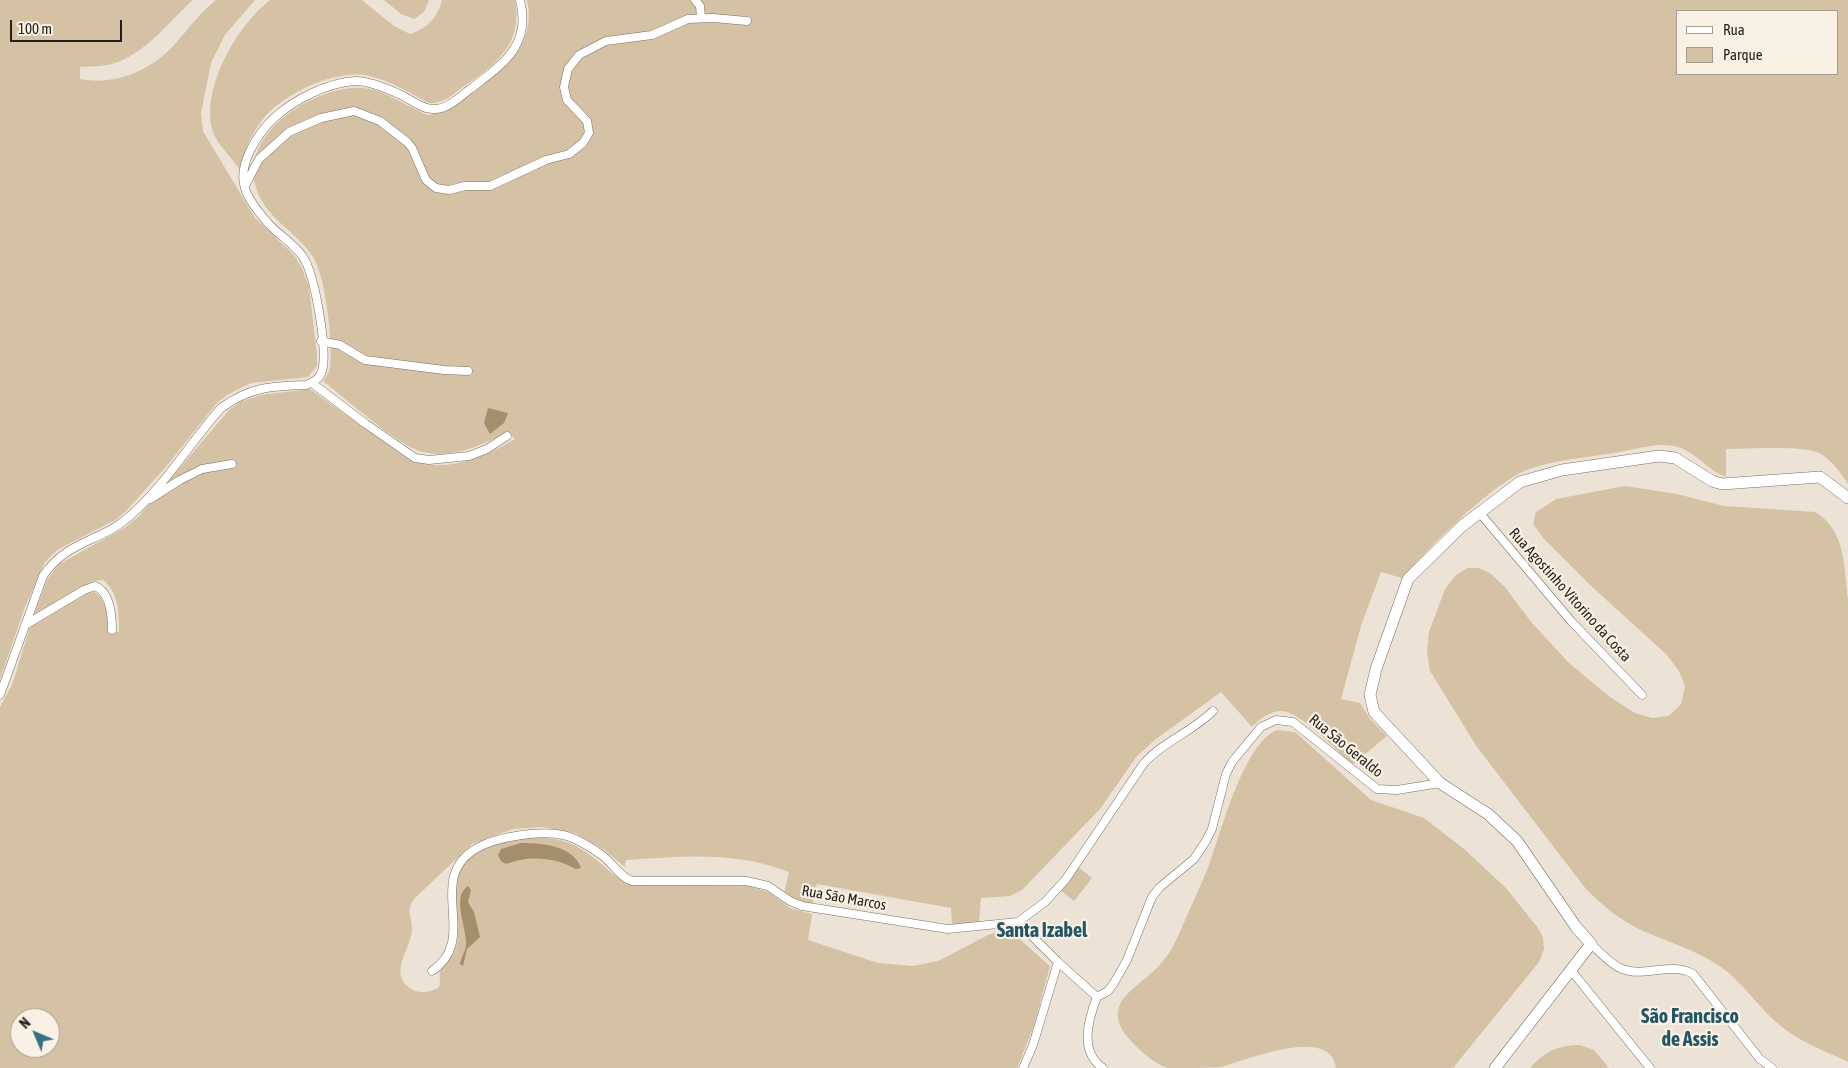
<!DOCTYPE html>
<meta charset="utf-8">
<style>
body{margin:0}
#map{position:relative;width:1848px;height:1068px;overflow:hidden;background:#ece3d6;font-family:"Asap Condensed",sans-serif}
canvas{display:block}
.legend{position:absolute;left:1676px;top:10px;width:162px;height:65px;box-sizing:border-box;background:#f9f1e4;border:1px solid #a39d93;margin:0;padding:6px 9px;list-style:none;font-size:15px;color:#221f1a}
.legend li{display:flex;align-items:center;gap:10px;height:25px}
.legend b{width:25px;border:1px solid #a39d93}
.north{position:absolute;left:10px;top:1008px;width:50px;height:50px;box-sizing:border-box;background:#f9f1e4;border:1px solid #a39d93;border-radius:50%;rotate:315deg;font-size:14px;font-weight:700;line-height:20px;text-align:center;color:#221f1a}
.north::after{content:'';display:block;margin:auto;width:18px;height:22px;background:#327186;clip-path:polygon(50% 0,100% 100%,50% 72%,0 100%)}
.scale{position:absolute;left:10px;top:20px;width:112px;height:22px;box-sizing:border-box;border:2px solid #221f1a;border-top:0;padding-left:6px;font-size:15px;line-height:18px;white-space:nowrap;color:#221f1a;-webkit-text-stroke:4px #f9f1e4;paint-order:stroke}
</style>
<div id="map">
<canvas width="1848" height="1068"></canvas>
<ul class="legend">
<li><b style="height:6px;background:#fff"></b>Rua</li>
<li><b style="height:14px;background:#d5c2a4"></b>Parque</li>
</ul>
<div class="north">N</div>
<div class="scale">100 m</div>
</div>
<script>
const c = document.querySelector('canvas').getContext('2d');
c.lineJoin = 'round';
function fill(path, color) { c.fillStyle = color; c.fill(path, 'evenodd'); }
function strokePath(path, color, width, dash) { c.strokeStyle = color; c.lineWidth = width; c.lineCap = dash ? 'butt' : 'round'; c.setLineDash(dash || []); c.stroke(path); }
function drawText(font, color, halo, rows, align = 'center') {
  c.font = font + ' "Asap Condensed",sans-serif'; c.lineWidth = 4.5; c.setLineDash([]); c.textBaseline = 'middle'; c.strokeStyle = halo; c.fillStyle = color; for (const [text, x, y, turn = 0] of rows) {
    c.save(); c.translate(x, y); c.rotate((+turn || 0) * Math.PI / 180); c.textAlign = isNaN(turn) ? turn : align; if (halo) c.strokeText(text, 0, 0); c.fillText(text, 0, 0); c.restore();
  }
}
const green = new Path2D(`
 M0 0H193C169 21 149 50 118 62 106 67 93 66 80 67V79C113 86 151 71 174 45 188 30 199 13 216 0H255L225 35 211 63 201 113 203 131 255 218 294 255 302 268 309 287 317 354V366L308 377 251 383 227 395 217 403 165 468 126 511 117 519 57 550 45 562 25 607 0 679Z
 M270 0H362L394 26 410 34C427 29 438 17 442 0H515C523 45 496 64 463 87 453 95 442 104 429 103 410 93 391 81 370 76 337 68 284 93 263 119 251 134 244 151 240 170 232 157 216 144 212 129 202 86 237 26 270 0Z
 M384 0H429L424 12 414 19 401 14Z
 M527 0H1848V484C1840 472 1832 460 1819 453 1804 445 1746 449 1726 449V477C1707 470 1694 450 1674 446 1655 442 1633 450 1614 453 1587 457 1558 460 1532 468 1496 479 1427 549 1402 578L1381 572 1361 626 1341 699 1360 703 1370 719 1387 736 1352 765C1337 751 1301 712 1282 711 1269 711 1260 719 1252 727L1221 692 1156 739 1137 756 1100 809 1022 890 1010 896 981 898 979 922 952 924 951 908 817 884 812 906 795 900 784 893 789 872C735 851 683 856 626 860L625 867 603 849 575 833 542 827 513 829 472 844 414 899C405 911 413 918 412 931 409 952 387 976 413 990 421 994 432 992 439 987 441 982 439 977 440 972 444 961 455 958 457 943 460 928 456 913 455 898 454 864 478 847 509 841 528 837 550 836 569 843 594 852 609 876 632 885L748 886 768 892 792 909 812 914 808 940 878 963 913 966 938 961 988 935 1008 929 1050 966 1034 1026 1017 1068H0V707L12 685 30 627 83 595 94 592C107 598 108 619 109 632H119C119 614 119 592 103 580L93 581 34 615 47 580 59 564 126 527 139 516 229 410 240 402 261 395 310 389 402 455C439 477 481 459 515 439L507 432C483 445 452 459 423 452 397 445 346 399 323 381 326 377 329 373 330 368 333 344 326 277 313 257 296 230 263 218 255 184 241 132 317 85 362 88 387 90 405 106 428 115 445 113 458 102 472 93 505 70 537 43 527 0ZM1677 11H1837V74H1677ZM20 1018H50V1048H20Z
 M1625 486 1677 494 1724 506 1815 512C1846 530 1844 567 1848 600V1062C1823 1050 1795 1040 1775 1021 1756 1004 1742 982 1721 967 1697 950 1667 942 1641 930 1620 920 1603 906 1586 889L1477 747 1430 671 1427 652 1429 632 1445 589 1456 575 1468 568H1479L1490 573 1505 587 1532 623 1569 663 1610 697 1635 713 1652 718 1669 716 1681 704 1685 686 1679 671 1666 654 1590 585 1544 539 1533 524 1536 512 1556 499Z
 M1277 730 1295 732 1371 800 1424 818 1464 849 1506 888 1538 928 1543 937 1544 949 1539 962 1453 1068H1336C1331 1024 1244 1061 1221 1067 1211 1068 1177 1068 1168 1068 1156 1065 1139 1050 1131 1041 1095 1001 1142 988 1163 961 1175 947 1181 928 1189 911 1197 894 1205 876 1211 859 1222 828 1245 742 1277 730Z
 M1077 866 1092 878 1074 901 1059 889Z
 M1580 1045 1594 1050 1609 1068H1530C1543 1052 1559 1045 1580 1045Z`);
const water = new Path2D(`
 M488 408 508 413 504 423 490 434 484 423Z
 M521 843C541 843 573 845 581 868L576 869C556 857 528 855 506 864L501 861 498 855 501 849Z
 M468 886 471 890 468 902 474 912 480 937 467 949 463 966 460 964C461 957 466 951 466 944 467 928 451 897 468 886Z`);
const street = new Path2D(`
 M695 0 700 6 701 18
 M246 184 259 159 289 132 321 118 354 111 380 121 407 142 412 148 426 180 436 188 449 190 465 186H490L546 160 569 154 583 143 589 133 587 121 567 100 564 87 568 69 579 55 606 41 652 35 688 19 713 18 747 21
 M321 341 340 345 365 360 444 370 468 371
 M312 383 366 424 415 458 429 460 469 456 487 449 507 436
 M150 499 180 480 202 469 232 464
 M1479 512 1571 621 1642 695
 M25 625 84 590 95 586C110 592 112 616 112 630
 M0 695 43 576C67 540 101 542 130 516 165 485 190 443 221 408 250 387 271 386 306 385 313 382 320 379 322 371 328 350 315 275 303 257 294 243 278 235 268 223 260 214 248 199 245 188 237 165 258 133 274 118 295 99 327 83 355 81 370 81 386 88 399 94 409 98 421 109 433 109 446 110 459 98 469 90 501 65 532 47 520 0
 M1018 922 1058 962 1097 997
 M1591 944C1600 952 1610 964 1622 969 1645 978 1672 961 1693 974L1760 1059 1772 1068
 M1570 969 1650 1068
 M432 971C481 938 423 879 477 848 496 837 540 830 563 835 576 838 592 848 603 856 613 864 620 877 632 881H746L768 886 790 901 802 906 948 929 1018 922 1045 902 1066 879 1144 763C1164 741 1192 732 1213 711
 M1097 997 1108 991 1114 983 1127 960 1152 897 1160 887 1194 859 1206 841 1212 829 1226 774 1232 762 1261 727 1276 720 1293 722 1377 789 1397 790 1440 783
 M1097 997C1088 1020 1079 1052 1103 1068
 M1023 1068 1033 1045 1058 962`);
const secondary = new Path2D(`
 M1495 1068 1591 944 1576 927 1517 841 1488 814 1440 783 1374 712 1370 695 1376 669 1408 579 1462 526 1520 482 1562 470 1659 456 1675 458 1712 481 1722 484 1820 477 1848 498`);
const streetNames = [
 ["Rua Agostinho Vitorino da Costa",1570,595,48],
 ["Rua São Geraldo",1346,746,39],
 ["Rua São Marcos",844,898,10]
];
const districtNames = [
 ["Santa Izabel",1042,931],
 ["São Francisco",1690,1017],
 ["de Assis",1690,1040]
];
fill(green, '#d5c2a4');
fill(water, '#a58e6b');
strokePath(street, '#776f64', 9);
strokePath(secondary, '#776f64', 12);
strokePath(street, '#fff', 8);
strokePath(secondary, '#fff', 11);
drawText('15px', '#221f1a', '#f9f1e4', streetNames);
drawText('bold 20px', '#225565', '#f9f1e4', districtNames);
</script>
